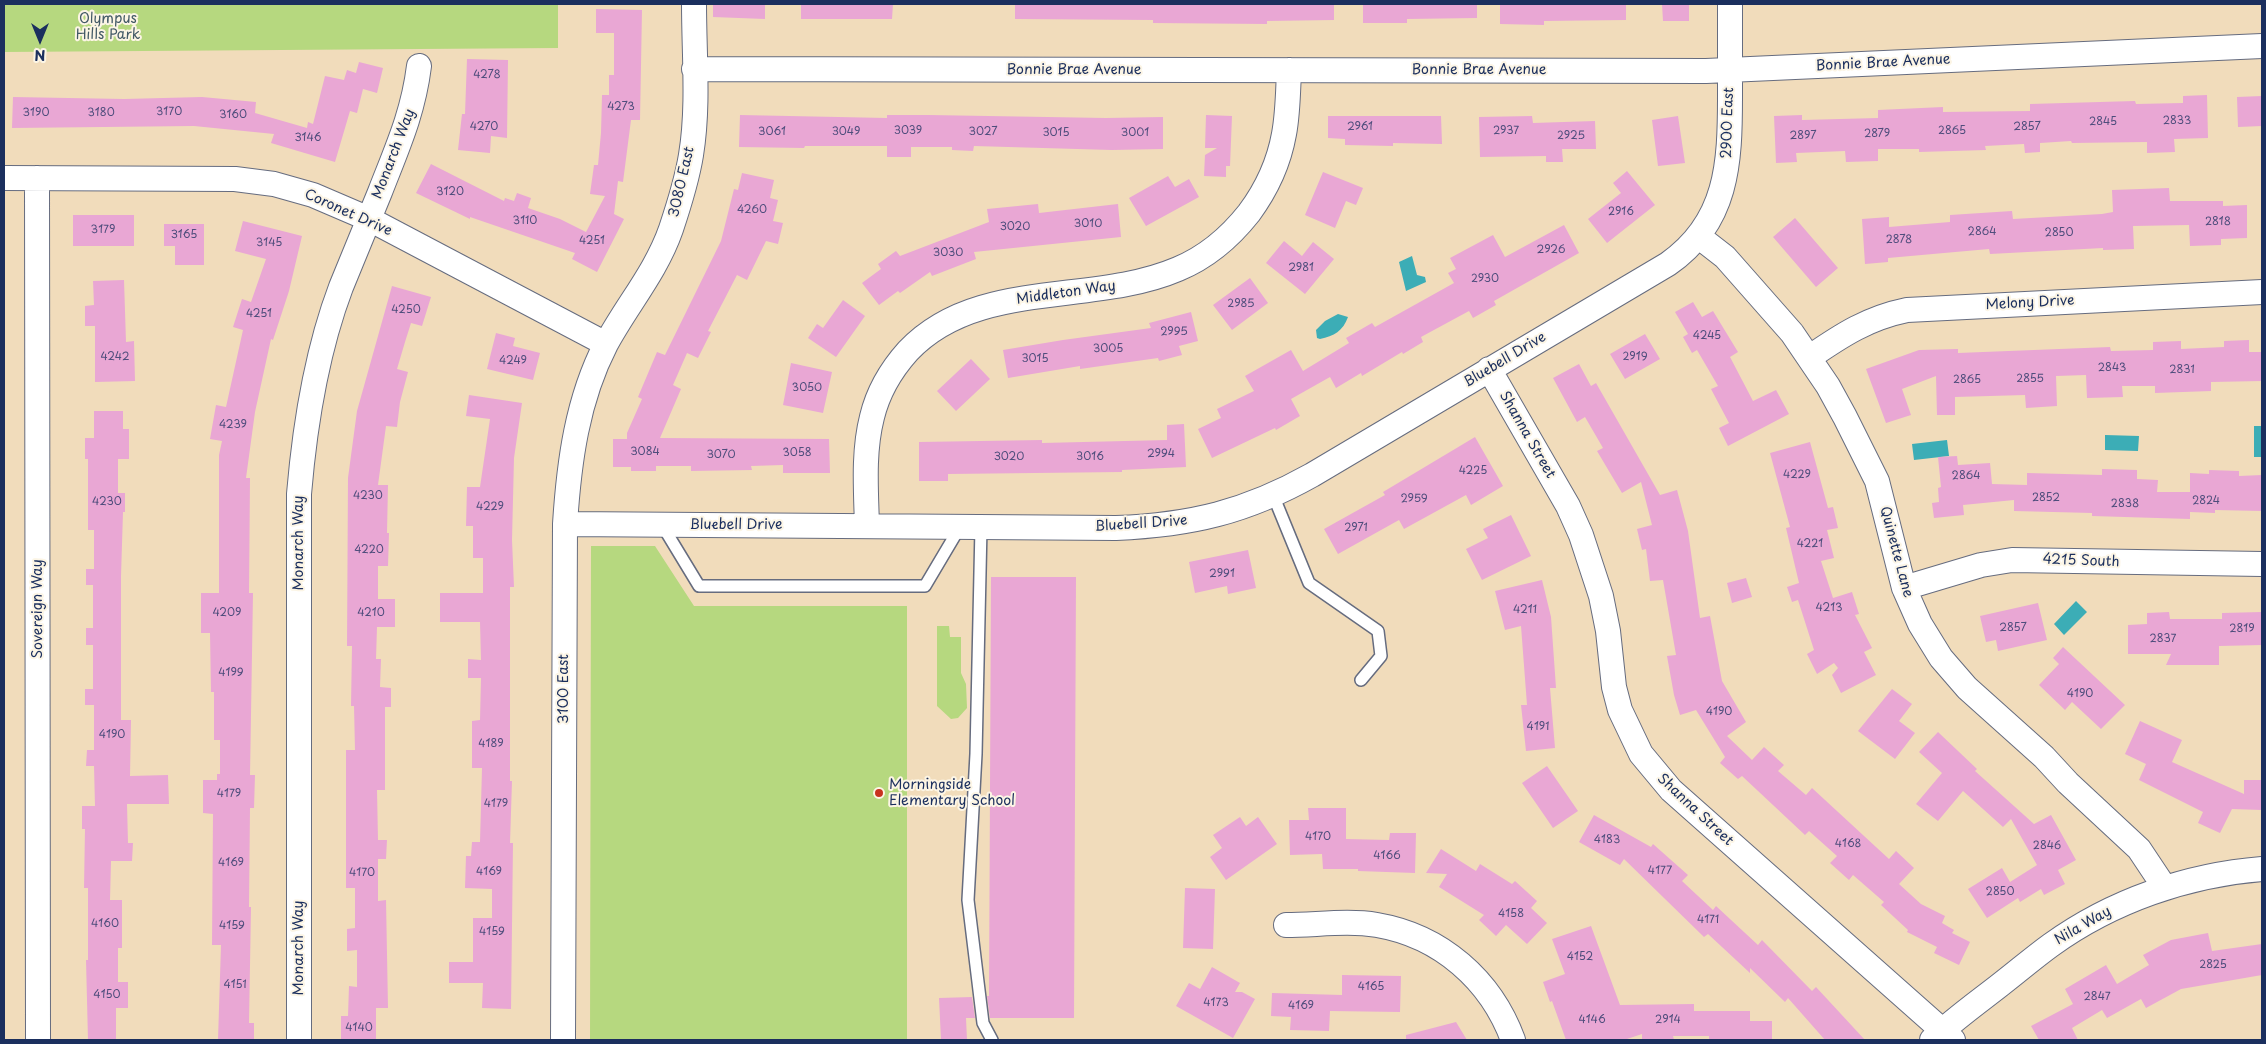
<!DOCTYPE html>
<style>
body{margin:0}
#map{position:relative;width:2266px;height:1044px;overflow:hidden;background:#f1dcbb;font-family:"Playpen Sans",sans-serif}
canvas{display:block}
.frame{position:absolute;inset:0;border:5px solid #1b2f5e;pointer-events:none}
.north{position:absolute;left:15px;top:15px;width:50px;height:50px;-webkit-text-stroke:4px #fcf5e5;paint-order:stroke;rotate:180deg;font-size:14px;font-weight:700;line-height:20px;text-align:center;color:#1b2f5e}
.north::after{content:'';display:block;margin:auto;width:18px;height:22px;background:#1b2f5e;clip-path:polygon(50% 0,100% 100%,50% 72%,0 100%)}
</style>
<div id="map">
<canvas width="2266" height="1044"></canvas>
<div class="frame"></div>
<div class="north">N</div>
</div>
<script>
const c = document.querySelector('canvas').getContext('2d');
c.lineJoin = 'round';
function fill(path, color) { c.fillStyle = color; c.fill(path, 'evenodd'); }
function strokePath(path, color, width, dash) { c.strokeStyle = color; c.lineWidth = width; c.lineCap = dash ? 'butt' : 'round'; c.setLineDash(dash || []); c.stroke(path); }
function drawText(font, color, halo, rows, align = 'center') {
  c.font = font + ' "Playpen Sans",sans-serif'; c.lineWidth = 4; c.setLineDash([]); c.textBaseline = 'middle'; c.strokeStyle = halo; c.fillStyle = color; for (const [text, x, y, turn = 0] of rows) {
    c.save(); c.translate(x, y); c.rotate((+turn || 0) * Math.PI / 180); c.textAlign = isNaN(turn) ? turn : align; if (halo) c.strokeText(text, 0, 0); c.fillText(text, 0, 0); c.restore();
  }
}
const green = new Path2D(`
 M4 4H558V48L4 52Z
 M591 546H655L694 606H907V1040H590Z
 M937 626H949L950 637H961V673L966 684 967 708 958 718 951 719 937 706Z`);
const water = new Path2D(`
 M1412 256 1417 275 1425 277 1426 282 1406 291 1399 262Z
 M1338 314 1348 317C1343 331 1334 336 1320 339L1317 338 1316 330 1325 321Z
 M2254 426H2262V457H2254Z
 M2105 435 2139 436 2138 451 2105 450Z
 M1947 440 1949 456 1914 460 1912 444Z
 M2076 601 2087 612 2064 635 2054 624Z`);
const building = new Path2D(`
 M713 4H765V19L713 17Z
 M801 4H893L892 19H801Z
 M1015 4H1334V20L1267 21V24L1153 23V20L1015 19Z
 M1363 4H1477V18L1407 19V23H1363Z
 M1500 4H1626V20L1544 21V25L1500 24Z
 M1662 4H1689V21H1663Z
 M596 9 642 10 640 120H631L623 182 618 181 614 214 624 219 597 272 572 259 575 253 470 217V219L416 193 431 164 504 201 505 198 514 201 517 193 531 198 528 208 560 219 586 232 605 196 590 194 594 165H598L601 133 602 95H609V75H614V33H596Z
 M467 59 508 60 507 138 491 136 490 153 458 150 462 114H465Z
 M359 62 383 68 377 93 363 89 357 113 350 111 335 162 271 143 274 134 194 126 12 128 13 97 124 99 202 97 256 102 255 113 307 128 308 122 313 124 325 76 344 80 347 70 356 73Z
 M2207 95 2208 138 2174 139 2175 152 2147 153V142L2072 143 2071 141 2040 143V152L2025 153 2024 144 1985 146 1986 150 1919 152V149H1878V161L1846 162 1845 151 1796 153 1797 162 1776 163 1774 116 1802 115V120L1878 118V110L1943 107V112L2030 111V104L2135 101 2136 104 2183 103V96Z
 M2262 96V126L2238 127 2237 97Z
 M740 115 887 118V115H929L1106 118 1163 117V149L1112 150 974 146 973 151 952 150V147H911V157H887V146H805L804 148 739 147Z
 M1206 115 1232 116 1230 166H1226V177L1204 176 1205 155 1217 148H1205Z
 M1328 116H1441L1442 144 1393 143V146L1345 145V139L1328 138Z
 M1532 116 1533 123 1595 121 1596 149H1562L1563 162H1546V156L1480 157 1479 117Z
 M1678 116 1685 163 1658 166 1652 120Z
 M1627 171 1655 205 1607 243 1588 219 1621 193 1613 183Z
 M1323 172 1363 188 1356 205 1346 201 1335 228 1305 215Z
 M742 173 774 180 770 198 778 200 773 221 783 223 778 244 766 241 747 280 737 275 708 331 711 332 698 358 687 353 673 385 681 389 660 438 829 439 830 473H783V465L751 466 752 470 691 471V466H656V471H631V467H613V439H627V433L642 399 638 397 657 352 665 355 721 241 734 189 738 190Z
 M1168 176 1175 187 1189 179 1199 197 1146 226 1129 198Z
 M2169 188 2170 201H2223V206L2247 205V238L2221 239V245L2190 246 2189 225 2133 226 2134 249 2103 250V248L1990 254 1989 249 1888 258V262L1865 264 1862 219 1889 217V227L1950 222V215L2012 211 2013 219 2102 214 2113 212 2112 190Z
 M1038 204 1039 213 1118 204 1121 237 974 252 976 259 932 276 930 272 900 293 898 291 879 305 862 283 881 269 878 264 896 251 900 256 989 222 987 209Z
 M73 215H134V246H73Z
 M1795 218 1838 268 1816 287 1773 237Z
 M243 221 302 236 289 291 273 340 271 339 255 412 246 478H250L249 593H253L250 775H255L254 808H250L249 907H251L249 1023H254V1040H218L221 945H212L213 814 203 813V780H217V774H220V740H214V692H211L210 633H201V593H219V455L222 441 210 439 216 405 226 407 243 330 233 327 242 299 251 302 266 259 235 251Z
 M164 224H204V265H175V246H164Z
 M1564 225 1579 253 1494 301 1496 305 1473 318 1469 311 1421 337 1423 342 1403 354 1402 352 1362 376 1361 373 1336 388 1330 377 1291 399 1300 416 1276 430 1275 428 1212 458 1198 429 1221 418 1217 409 1254 391 1245 376 1291 350 1303 371 1349 343 1346 338 1372 323 1375 327 1454 283 1448 273 1456 269 1450 258 1493 235 1505 257Z
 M1284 241 1302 256 1313 242 1334 259 1305 294 1266 263Z
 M1250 278 1268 303 1232 330 1213 305Z
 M124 280 126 342 134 341 135 381 95 382V326H85V306L94 305 93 281Z
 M392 286 431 297 422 326 411 323 405 342 397 369 408 372 400 402 397 427 386 426 378 485H388L387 533H389L388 566H378V599H395V627H377L376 659H381L380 687 391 688V707H385V790H377L378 840H387L386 859H378V901L386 900 388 1008H376V1039L341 1040V1016H348L349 986 357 987V950L347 951V929L355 928V888H346V750H355L354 706H351L352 646H347L348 478 357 411Z
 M843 300 865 316 836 357 808 338 817 324 823 328Z
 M1693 302 1702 317 1713 311 1738 352 1730 357 1753 401 1776 390 1789 414 1728 446 1719 428 1729 423 1711 389 1718 386 1697 350 1692 353 1683 337 1688 334 1675 312Z
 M1191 312 1198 341 1179 346 1182 355 1159 361 1158 358 1080 369V366L1008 378 1003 350 1063 340 1151 328 1149 323Z
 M496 333 515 338 513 346 540 353 533 380 487 369Z
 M1645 334 1660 359 1625 379 1610 354Z
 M2249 340V352H2262V381L2211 382V391L2155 393V386H2122L2123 397 2087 398 2086 375 2056 376 2057 406 2026 408 2025 395 1955 397V415H1937L1936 376 1902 389 1911 415 1886 423 1866 369 1919 350 1958 349V353L2110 347 2111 351 2153 350V342L2181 341V349L2224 347V341Z
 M971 359 990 379 956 411 937 391Z
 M791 363 832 372 823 413 783 405Z
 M1579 364 1591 386 1596 383 1660 495 1677 490 1688 531 1700 618 1710 616 1722 681 1746 722 1727 736 1752 760 1764 747 1784 765 1778 771 1806 795 1812 788 1889 859 1896 851 1914 868 1899 884 1921 904 1945 916 1942 923 1954 930 1952 933 1970 942 1959 965 1934 953 1937 947 1907 932 1908 930 1881 905 1884 902 1853 875 1849 880 1830 863 1837 856 1809 831 1805 835 1742 776 1738 779 1720 763 1725 757 1696 710 1680 715 1674 695 1667 656 1676 655 1663 580 1650 581 1646 549 1642 550 1637 529 1652 525 1641 482 1622 493 1597 451 1603 448 1585 417 1577 422 1553 378Z
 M469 395 522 403 514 458 512 540 514 587H510V781H512L510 843H513L511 1009 482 1008 483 983H449V962H473V918H492V889L465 888 466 856H471L472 842H480L482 768H472V721L480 720 481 678H468V659L481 660 480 622H440V593H483V558H473V526H466L467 487H480L490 419 466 416Z
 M94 411H123V429H129V459H118V493H125V512H123L121 576V720H131L130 776 168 775 169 804H127L128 843H133L132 861H111L110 900H122V948H118V982H128V1008H116V1040H88L86 960H88V888H84L85 829H82V806H95L94 766H86L87 750H94V705H85V689H93V645H86V628H93V585H86V569H94V530H88V459H85V438H94Z
 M1184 424 1186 467 1122 470V472L948 474V481H919V442L1042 440V443L1167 440V425Z
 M1475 437 1503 486 1471 505 1466 495 1404 529 1399 520 1338 554 1324 529 1385 495 1383 492Z
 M1810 442 1828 508 1833 507 1838 528 1827 530 1834 558 1821 561 1833 598 1852 592 1859 614 1855 615 1872 648 1864 652 1876 675 1841 693 1832 675 1838 668 1834 663 1817 674 1807 654 1814 650 1798 600 1792 602 1787 587 1799 583 1786 528 1790 527 1770 453Z
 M1957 456 1958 465 1990 463 1992 484 2027 485V473L2102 475V469L2137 470V479L2158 480 2157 492H2190V473L2209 474V470L2239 471V476L2262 475V511L2215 510V513L2190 512V519L2092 516V513L2014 511V500L1963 505 1964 515 1934 518 1932 503 1939 502 1938 488 1941 487 1938 457Z
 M1511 515 1531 556 1482 580 1466 549 1488 538 1483 529Z
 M1248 550 1256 588 1228 594 1227 586 1195 593 1189 562Z
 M991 577H1076L1074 1018H990L987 996H989Z
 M1746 578 1752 597 1732 603 1727 583Z
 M1542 580 1551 617 1556 688H1550L1555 748 1526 751 1521 705H1527L1521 626 1505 630 1495 591Z
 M2038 603 2047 640 1998 651 1996 640 1986 642 1980 616Z
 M2169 612 2170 619H2222V613L2262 612V645L2219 646V665H2166L2171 654H2128V625L2147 624V613Z
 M2063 647 2125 705 2101 729 2072 702 2065 710 2039 685 2059 664 2053 658Z
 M1892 689 1912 704 1899 721 1915 733 1895 759 1858 731Z
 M2140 721 2182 740 2172 762 2244 794V780H2262V810L2232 809 2220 833 2198 823 2203 812 2139 780 2146 764 2125 754Z
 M1938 732 1977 769 1975 771 2034 824 2051 815 2076 860 2058 870 2065 884 2044 895 2041 889 2020 902 2018 898 1987 918 1968 889 2002 868 2010 882 2037 865 2011 819 2003 827 1963 791 1938 821 1916 804 1942 773 1919 752Z
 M1547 766 1578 811 1553 828 1522 783Z
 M1308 808H1346V839L1389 840 1390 833H1416L1415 873 1358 871V869H1323L1322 854 1290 855 1289 820H1309Z
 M1594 815 1651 847 1653 844 1688 875 1682 881 1713 910 1716 906 1758 945 1762 940 1812 991 1816 987 1865 1040H1825L1788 998 1785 1002 1750 968V973L1708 934 1704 937 1624 859 1620 865 1579 842Z
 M1240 817 1246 826 1258 817 1277 844 1226 880 1210 857 1222 848 1213 835Z
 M1441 849 1476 871 1480 864 1512 884 1515 881 1537 901 1531 908 1547 923 1527 944 1506 925 1496 936 1479 920 1484 915 1439 887 1447 874 1426 873Z
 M1185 888 1215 889 1213 949 1183 948Z
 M1591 926 1620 1005 1694 1004V1011H1750V1021H1772V1040H1709V1036H1673L1674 1040H1642V1034L1624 1040H1566L1552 1001 1550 1002 1543 982 1565 974 1552 939Z
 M2208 933 2212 951 2262 944V975L2181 989 2146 1008 2141 999 2107 1018 2102 1010 2072 1028 2078 1040H2039L2031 1026 2073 1004 2065 989 2106 965 2117 984 2149 965 2143 955 2171 940Z
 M1212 967 1240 983 1235 992H1242L1255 999 1233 1038 1176 1006 1189 983 1200 989Z
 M1342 975 1401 976 1400 1012 1330 1011 1329 1031 1290 1030 1291 1017 1271 1016 1272 993 1342 995Z
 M972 997 975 1018H966L967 1040H941L939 998Z
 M1456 1022 1467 1040H1406V1035Z`);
const service = new Path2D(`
 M1273 495 1309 583 1378 631 1381 656 1361 680
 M662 525 699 586H925L960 527
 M981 527 976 754 968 900 983 1023 992 1040`);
const minor = new Path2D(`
 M694 69 1706 71 2262 46
 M4 178 235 179 274 184 313 195 369 219 606 344
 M37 178 38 1040
 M1698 236 1725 257 1792 333 1828 386 1845 417 1877 481 1904 588 1920 624 1941 658 1967 688 2044 757 2068 783 2139 849 2165 888
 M1810 357C1842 335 1868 318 1907 310L2262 292
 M1489 369 1568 506 1581 535 1601 596 1608 631 1614 687 1620 710 1641 754 1671 790 1953 1040
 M565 524 1116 528C1191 525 1246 512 1312 475L1668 264C1728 222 1730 163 1730 96 1730 65 1730 35 1730 4
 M867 526C866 490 863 452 872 417 878 392 891 370 908 351 977 278 1092 306 1178 269 1207 257 1230 237 1249 213 1266 190 1279 162 1284 134 1288 113 1288 91 1289 70
 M1904 588 1981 565 2012 560 2262 564
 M1286 925C1316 925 1348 920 1377 925 1441 936 1491 980 1513 1040
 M299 1040V494C305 423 316 353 341 287 354 255 367 223 380 192 397 148 413 114 419 66
 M563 1040 565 524C569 462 577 400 606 344 627 305 656 272 671 229 679 205 687 180 691 155 699 106 694 54 694 4
 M1932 1040C1953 1020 1977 1003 2000 985 2017 972 2033 958 2051 945 2112 901 2187 875 2262 869`);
const markers = [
 [879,793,5,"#c8321e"]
];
const numberNames = [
 ["4278",487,75],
 ["4273",621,107],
 ["3170",169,112],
 ["3190",36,113],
 ["3180",101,113],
 ["3160",233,115],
 ["2833",2177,121],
 ["2845",2103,122],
 ["4270",484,127],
 ["2961",1360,127],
 ["2857",2027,127],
 ["3039",908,131],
 ["2937",1506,131],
 ["2865",1952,131],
 ["3061",772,132],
 ["3049",846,132],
 ["3027",983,132],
 ["3015",1056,133],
 ["3001",1135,133],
 ["2879",1877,134],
 ["2925",1571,136],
 ["2897",1803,136],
 ["3146",308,138],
 ["3120",450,192],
 ["4260",752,210],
 ["2916",1621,212],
 ["3110",525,221],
 ["2818",2218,222],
 ["3010",1088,224],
 ["3020",1015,227],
 ["3179",103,230],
 ["2864",1982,232],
 ["2850",2059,233],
 ["3165",184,235],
 ["2878",1899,240],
 ["4251",592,241],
 ["3145",269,243],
 ["2926",1551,250],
 ["3030",948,253],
 ["2981",1301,268],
 ["2930",1485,279],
 ["2985",1241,304],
 ["4250",406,310],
 ["4251",259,314],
 ["2995",1174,332],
 ["4245",1707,336],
 ["3005",1108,349],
 ["4242",115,357],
 ["2919",1635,357],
 ["3015",1035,359],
 ["4249",513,361],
 ["2843",2112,368],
 ["2831",2182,370],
 ["2855",2030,379],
 ["2865",1967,380],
 ["3050",807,388],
 ["4239",233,425],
 ["3084",645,452],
 ["3058",797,453],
 ["2994",1161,454],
 ["3070",721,455],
 ["3020",1009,457],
 ["3016",1090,457],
 ["4225",1473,471],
 ["4229",1797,475],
 ["2864",1966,476],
 ["4230",368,496],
 ["2852",2046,498],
 ["2959",1414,499],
 ["2824",2206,501],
 ["4230",107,502],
 ["2838",2125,504],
 ["4229",490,507],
 ["2971",1356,528],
 ["4221",1810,544],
 ["4220",369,550],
 ["2991",1222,574],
 ["4213",1829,608],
 ["4211",1525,610],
 ["4209",227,613],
 ["4210",371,613],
 ["2857",2013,628],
 ["2819",2242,629],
 ["2837",2163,639],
 ["4199",231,673],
 ["4190",2080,694],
 ["4190",1719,712],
 ["4191",1538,727],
 ["4190",112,735],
 ["4189",491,744],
 ["4179",229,794],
 ["4179",496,804],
 ["4170",1318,837],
 ["4183",1607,840],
 ["4168",1848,844],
 ["2846",2047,846],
 ["4166",1387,856],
 ["4169",231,863],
 ["4177",1660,871],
 ["4169",489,872],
 ["4170",362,873],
 ["2850",2000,892],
 ["4158",1511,914],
 ["4171",1708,920],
 ["4160",105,924],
 ["4159",232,926],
 ["4159",492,932],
 ["4152",1580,957],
 ["2825",2213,965],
 ["4151",235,985],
 ["4165",1371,987],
 ["4150",107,995],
 ["2847",2097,997],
 ["4173",1216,1003],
 ["4169",1301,1006],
 ["4146",1592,1020],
 ["2914",1668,1020],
 ["4140",359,1028]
];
const parkNames = [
 ["Olympus",108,19],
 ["Hills Park",108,35]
];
const streetNames = [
 ["Bonnie Brae Avenue",1883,63,-3],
 ["Bonnie Brae Avenue",1074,70],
 ["Bonnie Brae Avenue",1479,70],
 ["2900 East",1728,123,-88],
 ["Monarch Way",394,154,-69],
 ["3080 East",682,182,-77],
 ["Coronet Drive",348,213,24],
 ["Middleton Way",1066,293,-8],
 ["Melony Drive",2030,303,-3],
 ["Bluebell Drive",1505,360,-31],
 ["Shanna Street",1527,435,60],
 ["Bluebell Drive",1141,524,-4],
 ["Bluebell Drive",736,525],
 ["Monarch Way",299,543,-90],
 ["Quinette Lane",1896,552,75],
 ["4215 South",2081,561,2],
 ["Sovereign Way",38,609,-90],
 ["3100 East",564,689,-90],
 ["Shanna Street",1695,810,43],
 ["Nila Way",2083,926,-30],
 ["Monarch Way",299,948,-90]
];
const poiNames = [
 ["Morningside",889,785],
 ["Elementary School",889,801]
];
fill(green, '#b6d87f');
fill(water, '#3cadb6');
fill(building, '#e9a7d4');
strokePath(service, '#666c7f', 14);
strokePath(minor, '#666c7f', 26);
strokePath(service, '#fff', 11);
strokePath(minor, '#fff', 24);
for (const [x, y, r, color] of markers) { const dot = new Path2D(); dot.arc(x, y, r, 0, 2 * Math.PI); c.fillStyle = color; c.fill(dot); strokePath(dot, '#fcf5e5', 2); }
drawText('11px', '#4e4d7c', null, numberNames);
drawText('14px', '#425966', '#fcf5e5', parkNames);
drawText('14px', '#1b2f5e', '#fcf5e5', streetNames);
drawText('14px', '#1b2f5e', '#fcf5e5', poiNames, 'left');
</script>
